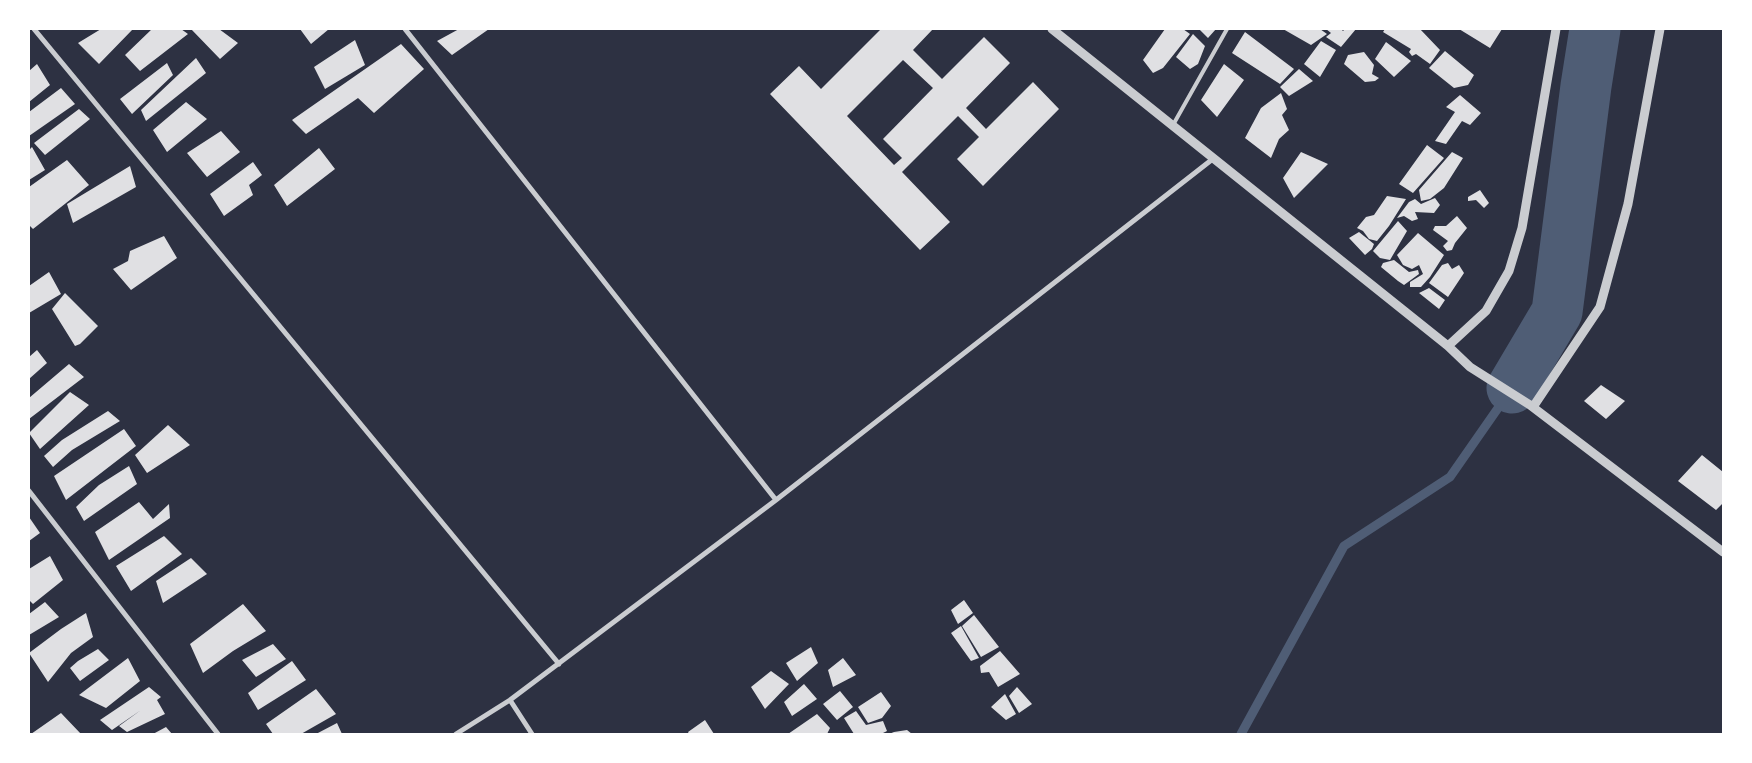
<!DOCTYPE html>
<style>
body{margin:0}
#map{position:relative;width:1752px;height:763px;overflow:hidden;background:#2d3142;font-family:Inter,sans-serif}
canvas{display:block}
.frame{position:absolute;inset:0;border:30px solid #fff;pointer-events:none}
</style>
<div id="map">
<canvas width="1752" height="763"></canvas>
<div class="frame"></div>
</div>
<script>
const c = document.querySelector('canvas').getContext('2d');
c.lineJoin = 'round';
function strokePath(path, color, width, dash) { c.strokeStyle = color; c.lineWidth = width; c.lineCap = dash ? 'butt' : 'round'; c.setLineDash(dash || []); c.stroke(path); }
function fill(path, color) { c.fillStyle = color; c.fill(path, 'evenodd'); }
const stream = new Path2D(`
 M1241 734 1344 546 1450 477 1512 388`);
const river = new Path2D(`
 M1512 388 1557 312 1586 86 1595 29`);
const building = new Path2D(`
 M101 29H133L99 64 78 43Z
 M152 29H181L188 34 140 71 125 55Z
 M191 29H219L238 43 220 59Z
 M300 29H329L311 44Z
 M459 29H489L452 55 437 41Z
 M881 29H933L913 50 942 79 984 37 1010 63 966 108 986 129 1033 82 1059 109 983 186 957 159 979 137 958 116 902 172 950 222 920 250 770 94 799 66 821 89ZM903 60 933 88 883 139 902 158 894 165 847 116Z
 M1165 29H1183L1190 34 1163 68 1153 73 1143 60Z
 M1199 29H1216L1208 38Z
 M1283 29H1320L1327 34 1311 45Z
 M1326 29H1341L1343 31 1345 29H1356L1341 47 1326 37 1331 33Z
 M1385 29H1420L1440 50 1430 64 1416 54 1412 56 1409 52 1411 49 1383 32Z
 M1459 29H1502L1490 48Z
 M1245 32 1294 69 1280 84 1232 53Z
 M1193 34 1205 46 1198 64 1190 69 1176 57Z
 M355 40 365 65 325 89 314 67Z
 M1321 41 1336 50 1320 77 1304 64Z
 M1386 42 1411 61 1394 77 1375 59Z
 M401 44 424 69 374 113 358 98 306 134 292 120Z
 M1445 51 1474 75 1468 85 1454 88 1429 68Z
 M1364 52 1374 65 1372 74 1379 78 1375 81 1365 82 1344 64 1348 55Z
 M196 58 206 73 146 121 141 110Z
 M167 63 173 75 132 114 120 99Z
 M37 64 50 85 29 102V71Z
 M1224 64 1244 80 1217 117 1201 100Z
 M1299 69 1313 81 1289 96 1280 87Z
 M61 88 75 104 29 136V112Z
 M1281 93 1287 109 1282 115 1289 130 1279 139 1271 158 1245 138 1261 108Z
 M1460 95 1481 113 1470 125 1462 121 1446 144 1435 141 1455 112 1446 107Z
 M186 102 207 119 167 152 153 130Z
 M79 109 90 119 45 155 34 143Z
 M221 131 240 152 207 177 187 153Z
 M1427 145 1444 158 1413 193 1399 184Z
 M32 147 45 170 29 180V150Z
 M319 148 335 169 287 206 274 185Z
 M1301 152 1328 164 1294 198 1283 178Z
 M1452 152 1463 158 1444 188 1430 199 1421 201 1419 190Z
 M67 160 89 185 33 229 29 225V187Z
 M253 162 262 175 249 185 253 195 224 216 210 194Z
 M130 166 136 187 73 223 67 204Z
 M1480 190 1489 203 1484 208 1476 200 1468 201V197Z
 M1387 196 1406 199 1389 226 1377 241 1369 239 1363 231 1357 228 1366 217 1374 215Z
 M1435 198 1440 205 1434 213 1415 212 1418 219 1412 221 1404 216 1397 218 1409 202 1415 199 1421 204Z
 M1457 216 1467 228 1455 243 1452 250 1447 251 1443 246 1448 241 1433 230 1435 226H1446Z
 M1398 221 1407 231 1390 260 1380 258 1373 251Z
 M1359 232 1374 244 1372 249 1365 255 1349 238Z
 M1418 233 1444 255 1430 277 1421 287H1410V282L1423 274 1419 265 1412 269 1403 265 1397 255Z
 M164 236 177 258 131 290 113 269 128 261 130 251Z
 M1394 260 1409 272 1418 270 1419 274 1404 285 1398 281 1381 267 1383 263Z
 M1448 263 1452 269 1459 265 1464 273 1448 297 1429 283 1442 265Z
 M49 272 61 294 29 313V286Z
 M1429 288 1445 300 1439 309 1419 293Z
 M65 293 98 326 80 344 75 346 52 309Z
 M37 350 47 363 29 379V357Z
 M69 364 84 377 29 419V398Z
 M1601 385 1625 401 1606 419 1584 401Z
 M70 392 89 405 40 449 29 433Z
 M108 411 120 421 72 450 53 467 44 456 62 440Z
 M168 425 190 445 147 473 135 455Z
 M124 429 136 446 66 500 54 476Z
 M1702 455 1723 472V503L1716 510 1678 481Z
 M129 466 137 484 84 521 76 507 99 485Z
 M139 502 153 519 169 504 170 518 109 560 95 532Z
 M29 517 40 533 29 541Z
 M164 536 182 554 131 591 116 566Z
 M50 556 63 580 33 604 29 600V569Z
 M191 558 207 574 163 603 156 581Z
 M964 600 973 613 958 624 951 610Z
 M45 602 59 617 29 635V614Z
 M243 604 266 631 233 651 203 673 190 644Z
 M86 613 93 637 71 653 48 682 29 653 61 629Z
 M974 615 999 647 981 657 962 626Z
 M961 626 979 658 971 661 951 633Z
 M273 644 286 659 256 677 242 660Z
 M811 647 818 663 797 681 786 663Z
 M98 649 109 660 80 681 70 668 78 661Z
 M1000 651 1020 674 998 687 989 672 981 673 980 666Z
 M128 658 140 681 106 708 79 695Z
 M843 658 856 675 833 687 828 670Z
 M292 661 306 680 258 710 248 693Z
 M771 671 789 684 765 709 751 687Z
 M804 684 817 699 792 716 784 702Z
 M149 687 161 697 157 700 165 714 127 732 119 726 141 710 112 730 100 720Z
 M1017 687 1032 704 1019 713 1009 696Z
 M316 689 336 714 301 734H273L266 724Z
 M840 691 853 707 837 720 823 704Z
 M881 692 891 706 882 718 868 723 858 707Z
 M1005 694 1016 714 1006 720 991 707Z
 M856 711 866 725 883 721 887 731 881 734H854L844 718Z
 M61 713 81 734H31Z
 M817 714 830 728 827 734H788Z
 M705 720 714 734H689L688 732Z
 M337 723 342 734H316Z
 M166 727 172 734H153Z
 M907 730 912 734H889L894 732Z`);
const service = new Path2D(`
 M1173 125 1227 29`);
const minor = new Path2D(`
 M34 29 559 664
 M405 29 776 500
 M29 491 218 734
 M510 700 532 734
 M456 734 510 700 776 500 1214 158`);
const tertiary = new Path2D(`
 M1052 29 1448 346 1470 367 1530 405 1723 552
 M1448 346 1486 311 1509 271 1522 228 1556 29
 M1533 407 1600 307 1628 204 1660 29`);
strokePath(stream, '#4f5d75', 9);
strokePath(river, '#4f5d75', 51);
fill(building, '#e0e0e3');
strokePath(service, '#caccd0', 4);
strokePath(minor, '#caccd0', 5);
strokePath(tertiary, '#caccd0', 9);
</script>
